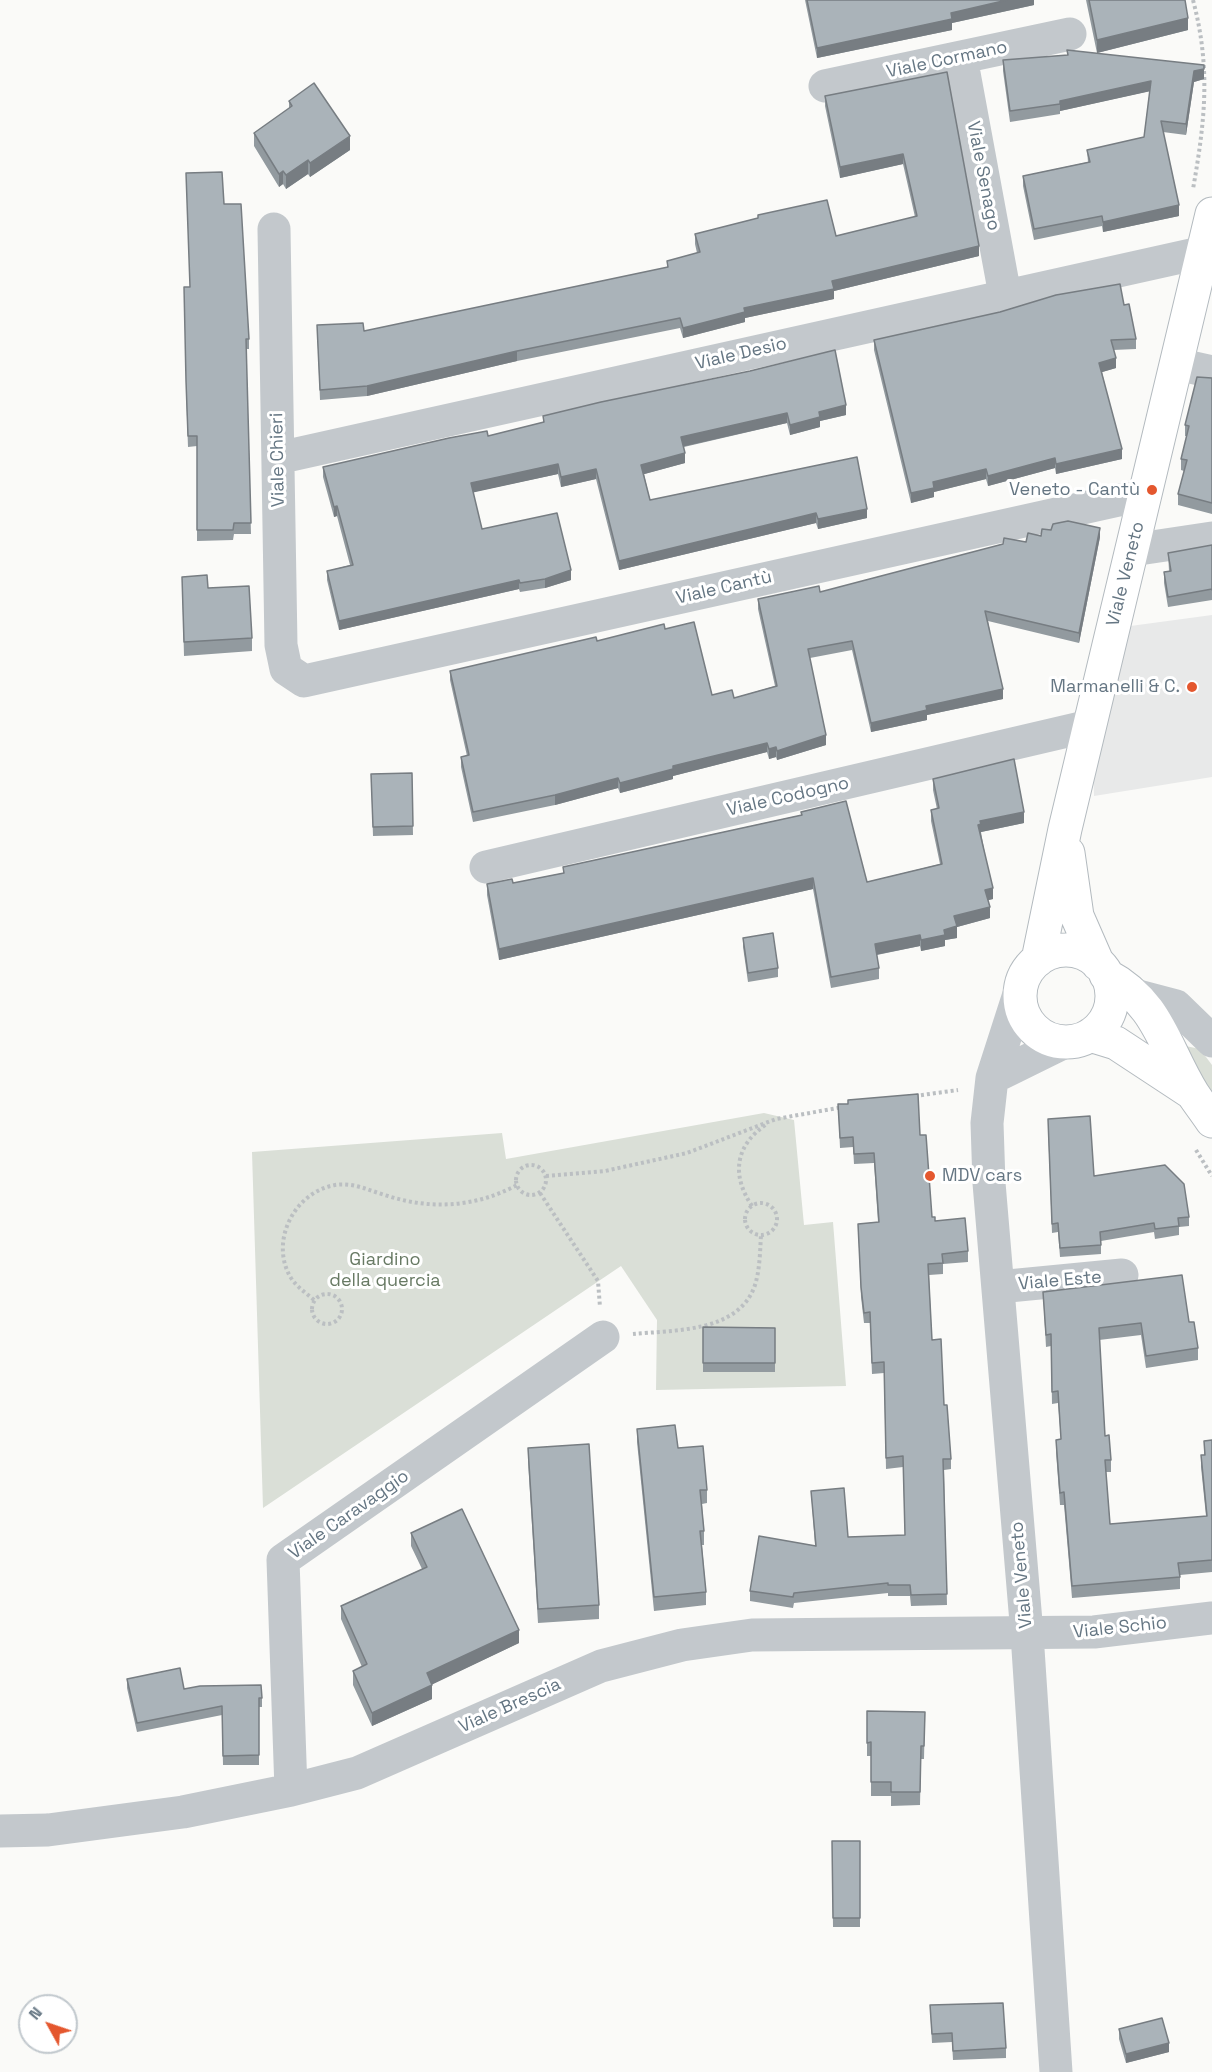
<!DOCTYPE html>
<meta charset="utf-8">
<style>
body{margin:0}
#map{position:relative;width:1212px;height:2072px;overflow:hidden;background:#fafaf8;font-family:"Space Grotesk",sans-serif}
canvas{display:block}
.north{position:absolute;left:18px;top:1994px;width:60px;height:60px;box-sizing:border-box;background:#fff;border:2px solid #c1c8cd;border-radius:50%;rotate:310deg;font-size:16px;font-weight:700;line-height:24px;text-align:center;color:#657683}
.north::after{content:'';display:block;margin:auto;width:21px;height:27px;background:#e4572e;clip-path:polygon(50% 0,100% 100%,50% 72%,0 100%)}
</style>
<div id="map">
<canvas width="1212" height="2072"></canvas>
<div class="north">N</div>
</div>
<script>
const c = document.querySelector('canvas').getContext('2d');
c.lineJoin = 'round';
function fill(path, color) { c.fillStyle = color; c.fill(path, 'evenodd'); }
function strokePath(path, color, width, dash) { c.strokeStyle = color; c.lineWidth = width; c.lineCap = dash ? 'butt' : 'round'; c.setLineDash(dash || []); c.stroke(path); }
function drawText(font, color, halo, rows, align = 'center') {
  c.font = font + ' "Space Grotesk",sans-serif'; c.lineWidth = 6; c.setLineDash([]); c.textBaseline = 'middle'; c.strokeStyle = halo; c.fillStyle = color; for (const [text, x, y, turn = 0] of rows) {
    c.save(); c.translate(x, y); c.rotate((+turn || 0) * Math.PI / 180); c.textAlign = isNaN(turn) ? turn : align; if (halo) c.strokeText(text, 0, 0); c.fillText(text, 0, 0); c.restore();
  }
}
const built = new Path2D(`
 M1212 615V777L1094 796 1093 762 1123 627Z`);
const green = new Path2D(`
 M1176 1044 1200 1049 1212 1065V1097Z
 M764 1113 794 1120 804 1225 833 1222 846 1386 656 1390 657 1320 621 1266 263 1508 252 1152 502 1133 506 1159Z`);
const path = new Path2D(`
 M1193 0C1211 68 1205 121 1193 189
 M915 1096 958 1090
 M1196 1150 1212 1176
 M516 1180a15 15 0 1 1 30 0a15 15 0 1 1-30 0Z
 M546 1176 605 1171 687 1153 776 1119 843 1107
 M540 1193 598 1281 600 1307
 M745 1219a16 16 0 1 1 32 0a16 16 0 1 1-32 0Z
 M752 1206C731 1175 735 1145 767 1124
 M312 1309a15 15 0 1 1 30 0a15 15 0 1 1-30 0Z
 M314 1300C306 1293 297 1287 291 1278 269 1242 294 1192 335 1185 354 1182 370 1191 388 1196 432 1210 476 1207 517 1185
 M633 1334C673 1330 739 1333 755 1285 760 1269 760 1251 761 1235`);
const minor = new Path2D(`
 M961 57 1005 295
 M825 86 1070 34
 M274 229 281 645 286 669 304 681 1119 500 1144 498
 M1177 364 1212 372
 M278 458 1204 252
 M1132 550 1212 538
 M486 867 1089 726
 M1020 991 992 1078 1065 1042
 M1138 996 1176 1006 1212 1041
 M992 1078 987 1123 989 1183 1027 1634 1056 2072
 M998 1287 1122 1275
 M291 1790 283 1560 603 1337
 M0 1831 48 1830 183 1812 291 1790 357 1773 601 1666 682 1645 752 1635 1094 1632 1212 1618`);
const secondary = new Path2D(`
 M1068 853 1077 916 1098 964
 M1020 996a46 46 0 1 1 92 0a46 46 0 1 1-92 0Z
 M1038 960 1065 829 1212 214
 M1106 975C1159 1003 1164 1047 1193 1094 1199 1103 1206 1112 1212 1121
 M1090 1035 1116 1043 1192 1093`);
const wall = new Path2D(`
 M805 0H1034V5L952 23V30L817 58Z
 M1086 0H1185L1188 30 1097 53Z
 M1067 50 1204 79 1194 82 1186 135 1163 132 1179 216 1103 232 1102 226 1034 240 1023 186V176L1088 162 1087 150 1144 137 1150 91 1060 111V114L1010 122 1003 71V60L1067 55Z
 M947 72 979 256 834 291V299L745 318V322L683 338 680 328 517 361 367 396 320 400 317 325 364 331 667 268V261L697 253 695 244V234L758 218V215L836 236 915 217 903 164 840 178 825 106V96Z
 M289 101 350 150 310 177 308 174 286 189 283 184 279 187 254 146V133L289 109Z
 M224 204 249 339V349H246L251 534H234L233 540 197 541V446L188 447 186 391 190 287Z
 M1124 305 1136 339V349L1113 350 1116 368 1102 372 1122 459 1056 474 1055 468 988 486 986 479 934 492V497L911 503 874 350V340Z
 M1212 378V514L1178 505V494L1184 471 1181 470V459L1187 436H1185V425Z
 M601 402 846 415 820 421V427L790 435 787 423 684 447 685 463 644 474 650 500 867 518 818 529 816 523 619 570 596 479 561 487 558 474 473 492 482 529 571 580 545 588 520 592 519 589 339 630 327 580V571L350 565 337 516 334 517 323 477V467L488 436 543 423V416Z
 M1051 530 1100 537 1079 643 988 621 1003 699 927 715V720L871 732 852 650 810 658 826 745 777 760 776 757 769 759 767 752 673 776V779L620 793 618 788 555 805 473 822 461 767V757L467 756 450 680V671L665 629 712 695 734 698 775 686 758 609V599L820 592 1026 542 1041 536Z
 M1212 545V601V600L1168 607 1164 583V572L1169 571 1168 553Z
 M182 577 208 588 252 638V651L184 656Z
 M412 773 413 835 373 836 371 774Z
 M933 779 1024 823 981 832 993 899 988 900 990 918 957 927V938L945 940V946L921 951 920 946 877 955 879 968V979L831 988 813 889 499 960 487 895V884L513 883 563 873V867L801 815V812L867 882 940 864 931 821V810L937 809 933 790Z
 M743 938 778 968V977L748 982 743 947Z
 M838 1104 920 1135 932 1217 968 1251V1262L943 1264V1274L929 1275 932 1340 944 1405 951 1459V1469L944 1470 947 1605 911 1606 910 1596H888V1593L794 1603 793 1608 750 1601V1591L815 1545 811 1491 848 1537 905 1535 903 1467 886 1469 884 1373 872 1374 870 1323H864L861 1297 858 1224 878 1222 874 1163 854 1164 853 1147 840 1148Z
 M1048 1128 1094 1176 1189 1217V1226L1179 1227V1235L1155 1239 1154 1232 1101 1241V1254L1060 1257 1058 1232 1052 1233Z
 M1043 1292 1189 1322 1198 1348V1360L1146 1368 1141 1335 1099 1340 1105 1436 1111 1460V1472H1106L1110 1524 1206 1516 1201 1467V1455H1204V1441L1212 1440V1572L1180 1575V1589L1072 1598 1064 1505H1060L1056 1452V1440L1061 1439 1058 1403 1052 1404 1051 1346 1046 1347Z
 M703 1327 775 1328V1372H703Z
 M637 1429 678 1448 707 1490V1503L702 1504 704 1531V1545H702L706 1592V1605L654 1611 637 1442Z
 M528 1448 599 1605V1619L538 1623 528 1461Z
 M411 1533 519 1643 432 1684V1699L372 1726 353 1685V1671L362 1667 341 1619V1606L422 1569 411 1546Z
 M127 1679 184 1689 262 1698V1707H259V1765H223L222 1715 137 1732 127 1688Z
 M867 1711 925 1712 924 1759H921L920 1805 891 1806V1796H871V1756H867Z
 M832 1841H860V1927H833Z
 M930 2005 1006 2048V2058L953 2060 952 2042 932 2043Z
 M1119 2029 1169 2052 1126 2063 1119 2039Z`);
const shadedWall = new Path2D(`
 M1007 0H1034V5L952 23V30L817 58V48L951 13Z
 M1188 18V30L1097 53V40Z
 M1204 69V79L1194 82 1186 135V124L1194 71Z
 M1151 81V91L1060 111V101Z
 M350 136V150L310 177V163Z
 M903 154V164L840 178V167Z
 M308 160V174L286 189V175Z
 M283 171V184L279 187V174Z
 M1179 205V216L1103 232V222Z
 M979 246V256L834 291V299L745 318V322L683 338V328L744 308 832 281Z
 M517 351V361L367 396V386Z
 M1116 358V368L1099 373V363Z
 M846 405V415L820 421V427L790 435V425L819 412Z
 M787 413V423L681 447V437Z
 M1122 449V459L1056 474V464Z
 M685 453V463L641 475V465Z
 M1055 458V468L988 486V476Z
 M558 464V474L471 493V483Z
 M596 469V479L561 487V477Z
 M986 469V479L934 492V497L911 503V493L933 482Z
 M337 506V516L334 517V507Z
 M867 509V518L818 529V519Z
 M816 513V523L619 570V561Z
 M1100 528V537L1079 643V633Z
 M571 570V580L545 588V579Z
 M519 580V589L339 630V621Z
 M1003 689V699L927 715V720L871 732V723L926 706Z
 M826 735V745L777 760V751Z
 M767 743V752L673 776V779L620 793V783L673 766Z
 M776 747V757L769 759V749Z
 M618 778V788L555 805V795Z
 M1024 812V823L981 832V835L978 825 980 821Z
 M813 878V889L499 960V949Z
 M993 888V899L985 901V890Z
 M990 907V918L957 927V938L945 940V946L921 951V940L954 916Z
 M920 935V946L875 955V944Z
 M519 1630V1643L427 1687V1673Z
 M432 1685V1699L372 1726V1713Z
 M1169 2043V2052L1126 2063V2054Z`);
const building = new Path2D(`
 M807 0H1007L951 13 952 19 817 48Z
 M1089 0H1185L1188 18 1097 40Z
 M1067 50 1204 65V69L1194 71 1186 124 1161 121 1179 205 1103 222 1102 216 1034 229 1023 176 1090 162 1087 150 1144 137 1151 81 1060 101V104L1010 111 1003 60 1068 55Z
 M947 72 979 246 832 281 834 289 744 308 745 312 683 328 680 318 517 351 367 386 320 390 317 325 363 323 364 331 668 267 667 261 700 252 695 234 758 218V215L827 200 836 236 917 216 903 154 840 167 825 96Z
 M314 83 350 136 310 163 308 160 286 175 283 171 279 174 254 133 292 106 289 101Z
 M222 172 224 204H241L249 339H246L251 523H234L233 530H197V436H188L186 381 184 287H190L186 173Z
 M1120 284 1124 305 1129 304 1136 339 1111 340 1116 358 1099 363 1122 449 1056 464 1055 458 988 476 986 469 933 482 934 488 911 493 874 340 1000 312 1056 295Z
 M835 350 846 405 819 412 820 417 790 425 787 413 681 437 685 453 641 465 650 500 857 457 867 509 818 519 816 513 619 561 596 469 561 477 558 464 471 483 482 529 557 513 571 570 545 579 520 583 519 580 339 621 327 571 353 565 337 506 334 507 323 467 449 438 487 431 488 436 544 422 543 416 601 402 750 371Z
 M1197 377 1212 378V503L1178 494 1187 460 1181 459 1189 426 1185 425Z
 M1068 521 1100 528 1079 633 985 611 1003 689 926 706 927 710 871 723 852 641 808 649 826 735 777 751 776 747 769 749 767 743 673 766V769L620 783 618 778 555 795 473 812 461 757 469 755 450 671 596 637 597 641 664 624 665 629 694 622 712 695 732 690 734 698 777 686 758 599 819 586 820 592 1003 544 1004 538 1026 542 1028 533 1041 536 1042 529 1051 530 1053 524Z
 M1212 545V590V589L1168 597 1164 572 1171 571 1168 553Z
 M207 575 208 588 249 586 252 638 184 642 182 577Z
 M1014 759 1024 812 980 821 981 824 978 825 993 888 985 890 990 907 954 916 957 926 944 930 945 935 921 940 920 935 875 944 879 968 831 977 813 878 499 949 487 884 512 879 513 883 564 873 563 867 802 815 801 812 846 801 867 882 942 864 931 810 939 808 933 779Z
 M412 773 413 826 373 827 371 774Z
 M773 933 778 968 748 973 743 938Z
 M918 1094 920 1135H926L932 1217H935V1221L965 1218 968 1251 942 1254 943 1263 928 1264 932 1340 941 1339 944 1405H947L951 1459H943L947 1594 911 1595 910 1585H888V1583L794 1593 793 1597 750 1591 759 1536 816 1546 811 1491 844 1488 848 1537 905 1535 903 1456 886 1458 884 1362 872 1363 870 1312 864 1313 861 1287 858 1224 879 1222 874 1153 854 1154 853 1137 840 1138 838 1104H848V1100Z
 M1090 1116 1094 1176 1165 1165 1184 1184 1189 1217 1178 1218 1179 1226 1155 1229 1154 1223 1100 1232 1101 1245 1060 1248 1058 1223 1052 1224 1048 1119Z
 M1182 1275 1189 1322H1194L1198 1348 1146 1356 1141 1323 1099 1328 1105 1436 1109 1435 1111 1460H1105L1110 1524 1207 1516 1201 1455H1205L1204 1441 1212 1440V1560L1178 1563 1180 1577 1072 1586 1064 1492 1060 1493 1056 1440 1061 1439 1058 1391 1052 1392 1051 1334 1046 1335 1043 1292Z
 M703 1327 775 1328V1363H703Z
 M675 1425 678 1448 703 1446 707 1490H700L704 1531H700L706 1592 654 1597 637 1429Z
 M589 1444 599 1605 538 1609 528 1448Z
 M462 1509 519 1630 427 1673 432 1685 372 1713 353 1671 367 1664 341 1606 427 1567 411 1533Z
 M180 1668 184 1689 200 1686 261 1685 262 1698H259V1755L223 1756 222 1706 137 1723 127 1679Z
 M867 1711 925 1712 924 1746H921L920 1792H891V1782H871V1742L867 1743Z
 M832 1841H860V1918H833Z
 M1003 2003 1006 2048 953 2051 952 2033 932 2034 930 2005Z
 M1162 2018 1169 2043 1126 2054 1119 2029Z`);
const markers = [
 [1152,490,6,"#e4572e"],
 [1192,687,6,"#e4572e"],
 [930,1176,6,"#e4572e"]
];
const streetNames = [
 ["Viale Cormano",947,60,-12],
 ["Viale Senago",983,176,79],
 ["Viale Desio",741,354,-13],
 ["Viale Chieri",278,460,-91],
 ["Viale Veneto",1126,574,-76],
 ["Viale Cantù",724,588,-13],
 ["Viale Codogno",788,797,-13],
 ["Viale Este",1060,1281,-5],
 ["Viale Caravaggio",349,1515,-35],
 ["Viale Veneto",1022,1575,-95],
 ["Viale Schio",1120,1628,-6],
 ["Viale Brescia",510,1706,-24]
];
const poiNames = [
 ["Veneto - Cantù",1140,490],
 ["Marmanelli & C.",1180,687],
 ["MDV cars",942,1176,"left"]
];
const parkNames = [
 ["Giardino",385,1260],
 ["della quercia",385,1281]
];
fill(built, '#e8e9e9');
fill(green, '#dadfd7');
strokePath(secondary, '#b3babf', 35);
strokePath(path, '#bbbfc2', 4, [3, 3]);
strokePath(minor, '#c3c8cc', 33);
strokePath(secondary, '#fff', 33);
fill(wall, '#929a9f');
fill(shadedWall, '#777d82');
fill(building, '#aab3b9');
strokePath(building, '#777d82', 1.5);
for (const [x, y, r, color] of markers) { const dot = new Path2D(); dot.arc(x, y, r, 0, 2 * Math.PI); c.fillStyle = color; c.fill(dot); strokePath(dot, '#fff', 2); }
drawText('18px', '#657683', '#fff', streetNames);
drawText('18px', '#657683', '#fff', poiNames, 'right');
drawText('18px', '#687a64', '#fff', parkNames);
</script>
